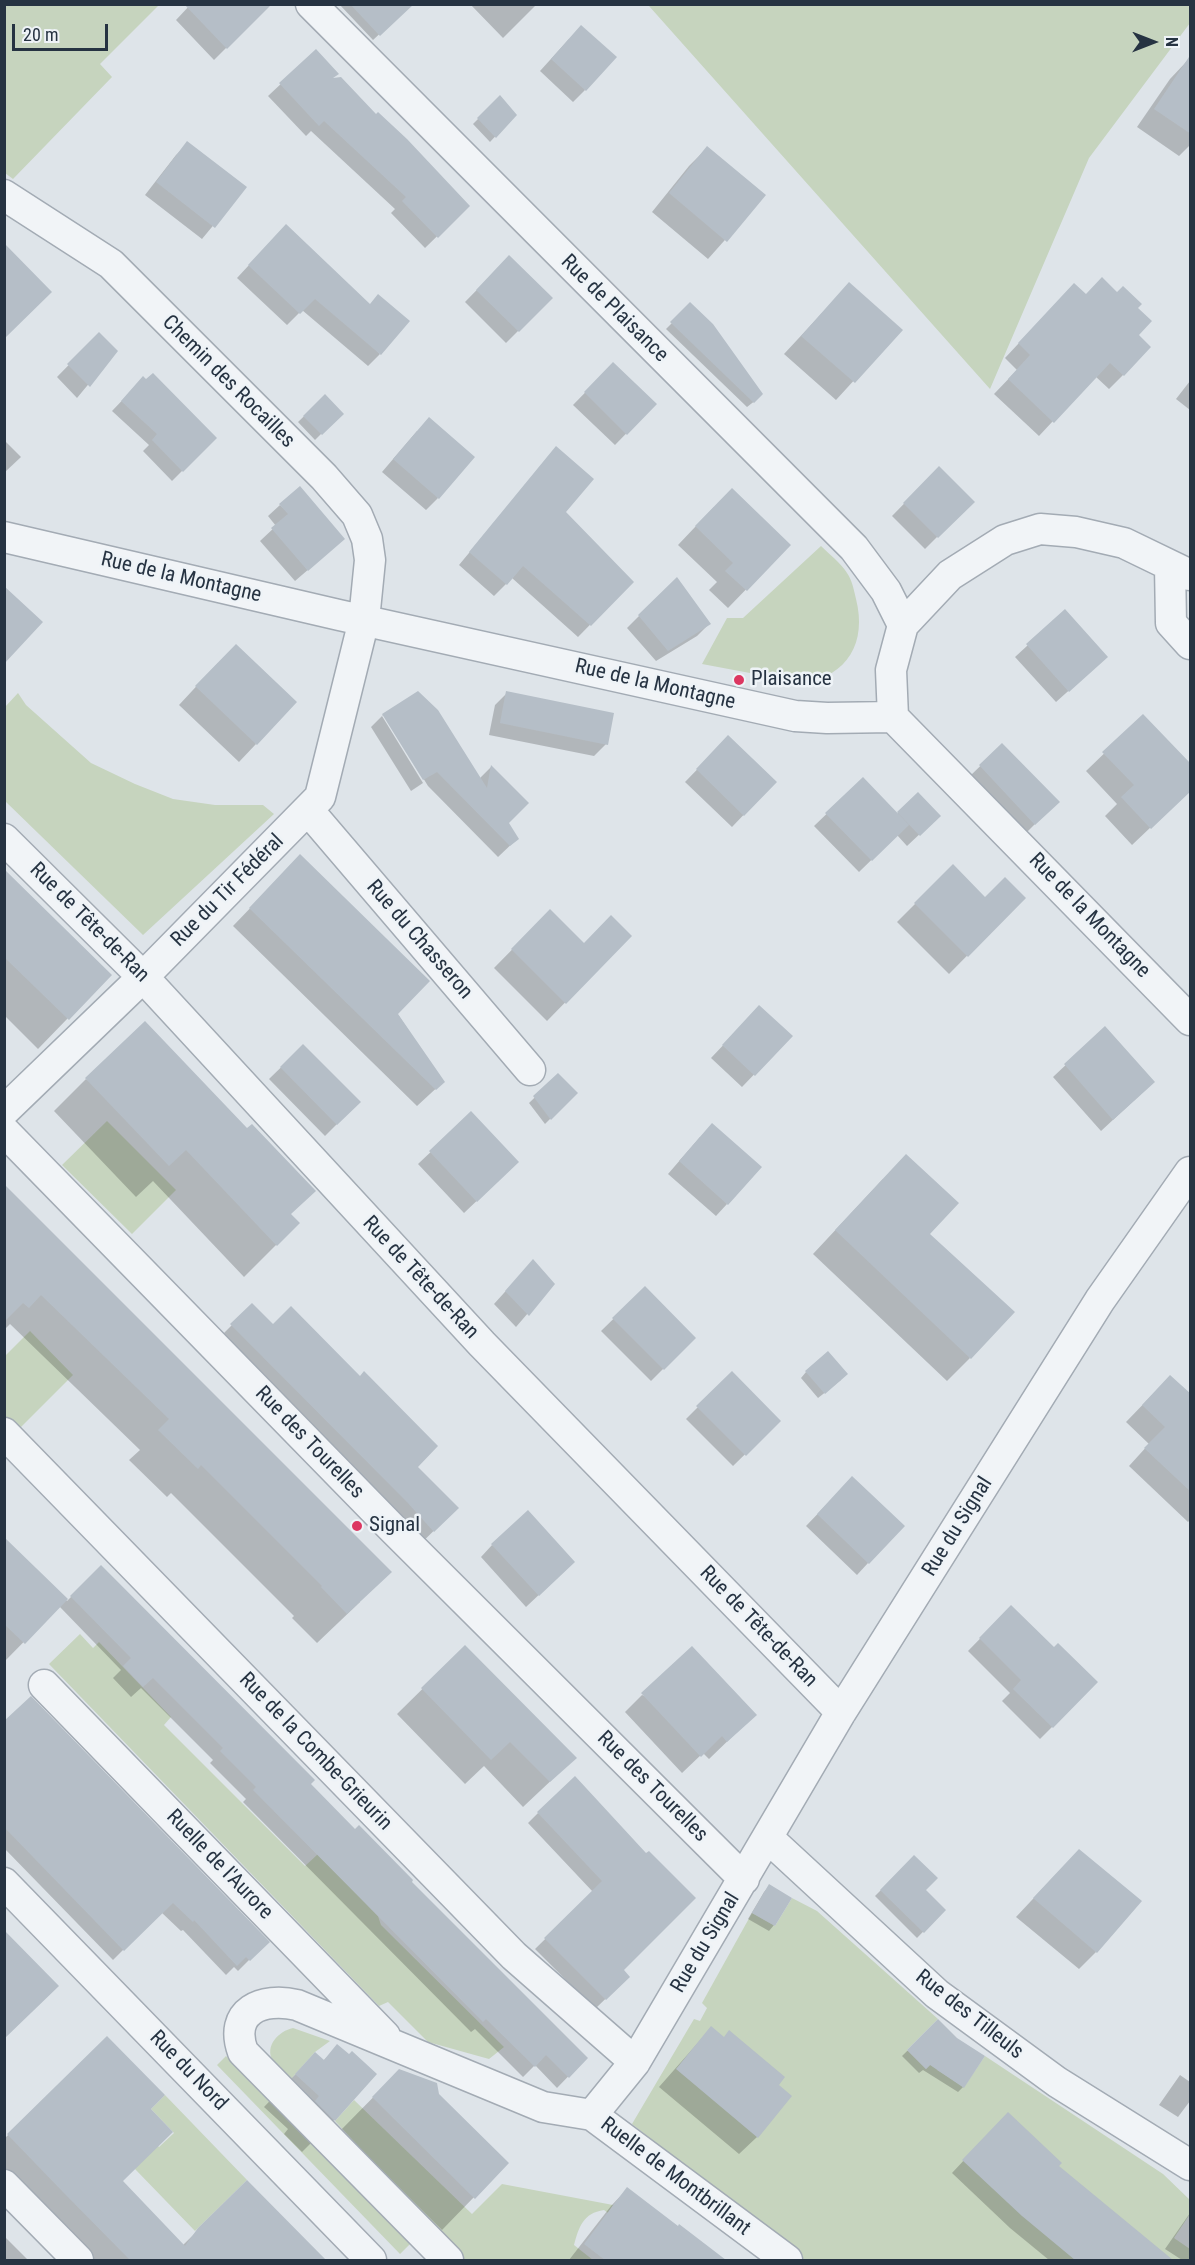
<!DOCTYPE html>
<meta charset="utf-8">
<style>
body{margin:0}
#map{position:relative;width:1195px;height:2265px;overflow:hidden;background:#dee4e9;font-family:"Roboto Condensed",sans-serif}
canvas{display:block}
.frame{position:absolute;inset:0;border:6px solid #263342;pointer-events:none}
.north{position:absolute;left:1123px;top:12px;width:60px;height:60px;-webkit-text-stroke:4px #eef3f7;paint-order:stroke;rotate:90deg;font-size:16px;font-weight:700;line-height:24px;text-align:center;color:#263342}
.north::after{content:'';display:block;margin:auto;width:21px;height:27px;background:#263342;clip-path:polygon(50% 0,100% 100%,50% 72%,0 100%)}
.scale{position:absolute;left:12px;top:24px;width:96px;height:27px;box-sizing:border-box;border:3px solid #263342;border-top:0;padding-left:8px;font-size:18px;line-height:21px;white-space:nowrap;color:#263342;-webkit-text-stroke:4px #eef3f7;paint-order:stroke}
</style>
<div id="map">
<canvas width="1195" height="2265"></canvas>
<div class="frame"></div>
<div class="north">N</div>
<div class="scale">20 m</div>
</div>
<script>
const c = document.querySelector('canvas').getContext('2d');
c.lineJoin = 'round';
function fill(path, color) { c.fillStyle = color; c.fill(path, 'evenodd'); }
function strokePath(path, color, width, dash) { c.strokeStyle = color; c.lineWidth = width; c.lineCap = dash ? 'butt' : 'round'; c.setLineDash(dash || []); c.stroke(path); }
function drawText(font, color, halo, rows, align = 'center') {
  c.font = font + ' "Roboto Condensed",sans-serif'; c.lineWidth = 5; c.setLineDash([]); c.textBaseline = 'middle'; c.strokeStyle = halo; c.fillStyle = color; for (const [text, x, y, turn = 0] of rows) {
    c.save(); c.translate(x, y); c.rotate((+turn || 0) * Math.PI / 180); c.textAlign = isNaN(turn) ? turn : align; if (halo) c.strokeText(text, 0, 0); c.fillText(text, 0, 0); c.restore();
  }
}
const green = new Path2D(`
 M5 4 159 5 100 64 112 77 13 179 5 173Z
 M650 5 1190 4V23L1089 158 990 389 649 6Z
 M821 546C829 554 841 563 847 573 852 580 854 590 856 599 867 642 848 676 803 683L702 664 727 618H743Z
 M18 693 26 705 91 763 135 784 173 799 215 805H263L274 814 143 935 5 801V707Z
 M107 1121 176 1190 132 1234 62 1165Z
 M30 1331 73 1375 15 1433 5 1422V1356Z
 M80 1634 93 1648 99 1642 171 1717 164 1725 305 1866 318 1854 378 1916 381 1925 504 2047 489 2059 428 2042 388 2002 379 2006 49 1664Z
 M792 1898 817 1911 938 2019 907 2050 926 2069 957 2038 937 2070 964 2087 985 2056 1163 2174 1190 2200V2214L1174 2238 1190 2249V2260H805L632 2124 694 2019 700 2021 707 2008 702 2003 752 1913 775 1926Z
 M293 2028 330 2041 315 2052 290 2080C284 2074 277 2068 273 2061 264 2046 279 2031 293 2028Z
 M226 2056 411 2243 400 2254 217 2065Z
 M165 2095 247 2180 195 2231 135 2169 136 2124 159 2147 174 2133 151 2109Z
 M354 2100 472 2214 502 2184 613 2205 608 2213 604 2210C583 2213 579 2227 574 2245L593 2260H464L335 2121Z`);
const shadow = new Path2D(`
 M191 4 269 5 214 60 176 20Z
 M339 4H394L402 13 373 40Z
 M470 4H537L503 38Z
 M569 39 585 90 573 102 540 71Z
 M316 51 330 80 468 206 425 248 391 213 395 209 311 131 306 136 268 96Z
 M1187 61 1190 63V145L1179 156 1137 127 1170 79Z
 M500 97 515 115 490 142 473 124Z
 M188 143 245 187 202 239 145 195 176 155Z
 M707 148 764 196 708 259 652 212 689 166Z
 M274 238 380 354 368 366 302 310 287 325 237 278Z
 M509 257 551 298 506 343 465 302Z
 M849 284 900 330 836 400 784 354Z
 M1086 296 1136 308V335L1123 375 1109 389 1095 376 1039 436 994 394 1017 370 1005 358 1060 299Z
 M691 304 756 400 747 407 666 329Z
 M99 334 116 351 77 398 57 377Z
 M613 364 655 404 615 445 573 405Z
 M1190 381V410L1176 399Z
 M134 388 215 438 172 481 143 451 149 445 112 411Z
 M325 396 342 413 315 440 298 422Z
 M417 431 438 498 426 510 382 472Z
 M4 440 21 457 4 473Z
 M556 448 564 512 632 582 578 637 512 578 494 596 459 565Z
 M939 468 972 502 925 549 892 516Z
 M280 505 331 550 295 581 260 541 276 526 268 516Z
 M714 507 789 545 728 608 709 590 717 582 678 545Z
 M676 579 709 624 697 636 656 661 627 628Z
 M1065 611 1094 668 1056 702 1015 657Z
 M218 663 256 744 239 762 179 705Z
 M418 692 479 779 491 767 507 823 517 839 498 857 428 786 385 716H382Z
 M507 693 606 744 594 756 489 735 495 705Z
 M382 716 423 783 411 791 371 727Z
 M1143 716 1190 790 1132 845 1105 816 1117 804 1086 771Z
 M1002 745 1057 802 1025 834 971 775Z
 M717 749 775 782 732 827 685 782Z
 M863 779 897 814 918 794 939 816 907 846 897 835 859 872 814 826Z
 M953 866 985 899 1024 898 949 974 897 922Z
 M4 870 68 1018 38 1049 4 1015Z
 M283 874 397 1013 443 1082 417 1106 233 926Z
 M550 911 584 945 630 936 547 1021 494 968Z
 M748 1019 791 1036 742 1087 711 1058Z
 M1105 1028 1141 1094 1101 1131 1053 1077Z
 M303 1046 359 1102 325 1136 269 1079Z
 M558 1075 576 1093 545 1124 529 1103Z
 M86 1079 290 1215 298 1223 244 1277 153 1181 136 1197 54 1111Z
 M471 1114 505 1174 464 1213 418 1164Z
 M700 1137 727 1204 716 1216 668 1174Z
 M883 1179 928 1234 970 1358 947 1381 813 1254Z
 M4 1186 360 1602 317 1643 292 1618 294 1616 171 1493 167 1497 129 1460 140 1450 10 1324 4 1330Z
 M522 1273 553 1284 516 1327 494 1304Z
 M645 1288 694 1338 651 1381 601 1331Z
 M252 1305 457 1508 405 1559 204 1353Z
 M806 1372 841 1380 818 1398 801 1378Z
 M732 1373 779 1421 733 1466 686 1419Z
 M1154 1393 1190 1414V1520L1188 1522 1129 1466 1149 1444 1126 1422Z
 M852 1478 868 1563 857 1575 806 1526Z
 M6 1541 67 1601 101 1567 355 1831 410 1882 586 2058 557 2088 535 2065 523 2077 475 2029 471 2032 243 1802 246 1799 210 1763 213 1760 141 1688 131 1697 113 1678 121 1670 59 1606 4 1662Z
 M492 1545 561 1574 526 1607 481 1557Z
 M1011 1607 1054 1649 1096 1683 1040 1739 1002 1701 1010 1693 968 1651Z
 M465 1647 575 1758 523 1807 484 1766 465 1784 397 1714Z
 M642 1695 737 1732 709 1759 703 1753 682 1773 625 1712Z
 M4 1723 267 1942 238 1971 234 1967 226 1975 183 1930 181 1931 161 1912 113 1960 4 1848Z
 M538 1813 646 1855 622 1970 628 1977 595 2009 535 1949 593 1892 528 1823Z
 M914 1857 924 1890 944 1910 917 1938 875 1896Z
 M1061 1869 1096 1952 1079 1969 1016 1917Z
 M769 1886 774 1925 769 1931 748 1919 764 1892Z
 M938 2021 956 2039 963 2087 958 2092 923 2070 919 2073 902 2056Z
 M711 2028 777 2085 757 2137 739 2154 659 2087Z
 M107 2038 149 2109 121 2181 182 2246 247 2182 323 2260H93L4 2170V2139Z
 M338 2046 334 2120 302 2152 284 2134 288 2129 264 2107 315 2054 323 2061Z
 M400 2070 437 2094 507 2163 442 2230 341 2130Z
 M1180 2075 1190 2082V2101L1178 2117 1159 2105Z
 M996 2126 1057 2166 1160 2252 1153 2260H1049L1010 2228 952 2173Z
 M627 2189 678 2228 679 2226 723 2260H569L611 2206Z
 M1190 2213V2260H1182L1165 2249Z
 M4 2236 28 2260H4Z`);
const building = new Path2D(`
 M184 4H272L227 49Z
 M350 4H414L380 36Z
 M581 25 617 57 586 91 551 59Z
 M316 49 339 74 333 78 341 77 376 114 378 112 407 139 470 206 438 238 402 201 406 197 324 121 319 126 279 83Z
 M1191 54V134L1154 109Z
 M500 95 517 115 496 138 477 118Z
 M187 141 247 187 215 228 156 182Z
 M707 146 766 195 727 242 669 193Z
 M286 224 370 304 378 294 410 321 381 355 315 299 300 314 248 265Z
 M4 243 52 292 4 339Z
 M509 255 553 298 519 332 476 290Z
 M1102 277 1117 292 1123 286 1142 304 1138 308 1152 321 1139 335 1151 347 1124 376 1110 363 1054 423 1008 379 1030 355 1018 343 1074 283 1086 294Z
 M849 282 903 330 855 383 801 336Z
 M690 302 713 324 763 394 754 403 670 322Z
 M99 332 118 351 90 387 67 364Z
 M613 362 657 404 627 435 584 392Z
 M153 373 217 438 183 472 152 440 157 434 121 401 143 376 146 379Z
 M325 394 344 414 322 435 303 416Z
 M429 417 475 457 439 499 393 459Z
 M556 446 594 479 566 512 634 582 591 626 523 566 507 585 469 552Z
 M939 466 975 502 938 538 903 503Z
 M300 486 345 539 308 571 271 528 288 514 279 504Z
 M732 488 791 545 747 591 725 571 733 563 695 526Z
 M677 577 711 624 668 651 638 615Z
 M4 586 43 622 4 664Z
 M1065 609 1108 657 1069 692 1026 644Z
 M236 644 297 702 257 745 195 686Z
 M418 691 438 710 487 788 491 765 529 803 509 823 519 839 510 846 437 772 423 780 382 714Z
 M506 691 614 713 608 745 500 723Z
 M1143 714 1191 764V791L1151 829 1121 797 1134 785 1102 752Z
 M728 735 777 782 744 816 696 769Z
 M1002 743 1060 802 1035 825 979 765Z
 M863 777 909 825 872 861 825 813Z
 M918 792 941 816 920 836 897 812Z
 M300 854 430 981 398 1014 445 1082 436 1090 249 908Z
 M953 864 985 897 1005 877 1026 898 968 957 914 903Z
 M4 869 112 975 69 1020 4 957Z
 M550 909 584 943 611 915 632 936 566 1004 511 949Z
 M759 1005 793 1036 755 1076 722 1045Z
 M145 1021 247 1128 252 1124 316 1191 291 1214 300 1223 277 1246 186 1150 169 1166 85 1078Z
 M1105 1026 1155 1082 1113 1120 1064 1064Z
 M303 1044 361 1102 337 1125 280 1067Z
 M558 1073 578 1093 551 1120 533 1096Z
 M471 1111 519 1162 477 1202 429 1151Z
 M712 1123 762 1167 728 1205 679 1161Z
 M906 1154 959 1203 930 1234 1015 1312 971 1359 835 1230Z
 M4 1184 392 1572 347 1614 321 1587 322 1586 201 1465 198 1469 158 1430 169 1419 41 1295 29 1308 23 1303 4 1322Z
 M533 1259 555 1284 529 1316 505 1291Z
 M645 1286 696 1338 664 1370 612 1318Z
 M252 1303 273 1324 291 1306 360 1376 364 1371 438 1446 418 1467 459 1508 434 1532 407 1502 230 1324Z
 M828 1351 848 1374 825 1394 805 1371Z
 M732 1371 781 1421 746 1456 696 1406Z
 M1170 1375 1191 1394V1492L1144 1448 1165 1427 1142 1405Z
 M852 1476 905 1526 869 1564 817 1514Z
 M528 1510 575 1562 539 1596 491 1544Z
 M4 1537 68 1599 25 1644 4 1624Z
 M101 1565 315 1780 311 1784 355 1829 359 1825 413 1880 412 1882 588 2058 569 2078 546 2055 535 2067 486 2019 483 2022 253 1790 256 1787 220 1751 223 1748 153 1678 143 1687 123 1666 131 1658 70 1596Z
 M1011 1605 1054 1647 1058 1643 1098 1682 1053 1728 1013 1689 1021 1680 979 1638Z
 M465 1645 577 1758 550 1782 510 1742 491 1760 421 1688Z
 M692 1646 757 1715 727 1742 722 1736 701 1757 641 1693Z
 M31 1696 270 1942 250 1961 246 1957 237 1966 194 1920 193 1922 173 1903 124 1951 4 1827V1721Z
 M575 1776 646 1853 649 1851 696 1898 624 1970 630 1977 606 2000 544 1938 602 1881 537 1812Z
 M1079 1849 1142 1901 1097 1953 1033 1898Z
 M914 1855 938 1878 926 1890 946 1910 924 1933 880 1890Z
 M769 1884 792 1898 775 1926 752 1913Z
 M4 1930 59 1986 4 2039Z
 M938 2019 957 2038 985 2056 964 2088 930 2065 926 2069 907 2050Z
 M711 2026 724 2037 729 2030 785 2077 779 2085 792 2096 758 2138 676 2069Z
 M107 2036 165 2095 151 2109 173 2132 123 2181 185 2246 198 2228 247 2180 326 2260H130L63 2192 7 2134Z
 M337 2044 349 2054 352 2051 377 2074 335 2121 315 2101 319 2096 295 2074 315 2052 324 2060Z
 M399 2069 437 2083 439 2094 509 2163 475 2199 372 2097Z
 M1008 2112 1062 2163 1059 2166 1173 2260H1075L1022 2216 962 2160Z
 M627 2187 678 2226 679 2224 726 2260H605L584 2244Z`);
const minor = new Path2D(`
 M311 4 854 548 886 591 903 625
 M4 195 111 264 324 477 357 515 367 539 370 560 364 620 320 797 143 977 4 1111
 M4 537 339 615 795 716 827 718 893 717 1190 1020
 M1170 566 1171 623 1190 644
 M893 717 891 670 903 625 950 575 1005 540 1040 529 1076 532 1124 543 1190 575
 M308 810 530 1070
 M4 839 143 977 482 1344 841 1712
 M4 1131 392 1528 744 1879
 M4 1433 514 1956 635 2062
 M44 1685 385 2036
 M768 1838 937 1994 1057 2082 1190 2165
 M4 1883 371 2260
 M592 2115 635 2062 841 1712 1100 1300 1190 1172
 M4 2185 78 2260
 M448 2260 243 2052C228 2011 262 1997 297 2005L543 2107 592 2115 787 2260`);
const markers = [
 [739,680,6,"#dc3661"],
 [357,1526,6,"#dc3661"]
];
const streetNames = [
 ["Rue de Plaisance",614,309,45],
 ["Chemin des Rocailles",228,382,45],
 ["Rue de la Montagne",181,578,13],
 ["Rue de la Montagne",655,685,13],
 ["Rue du Tir Fédéral",228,891,-45],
 ["Rue de la Montagne",1089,916,46],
 ["Rue de Tête-de-Ran",89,923,45],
 ["Rue du Chasseron",419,940,49],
 ["Rue de Tête-de-Ran",420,1278,47],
 ["Rue des Tourelles",309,1443,46],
 ["Rue du Signal",958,1527,-58],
 ["Rue de Tête-de-Ran",758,1627,46],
 ["Rue de la Combe-Grieurin",315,1752,46],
 ["Rue des Tourelles",652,1787,45],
 ["Ruelle de l'Aurore",219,1865,46],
 ["Rue du Signal",706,1943,-59],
 ["Rue des Tilleuls",969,2015,38],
 ["Rue du Nord",188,2071,46],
 ["Ruelle de Montbrillant",675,2177,37]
];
const poiNames = [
 ["Plaisance",751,680],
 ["Signal",369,1526]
];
fill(green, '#c6d4be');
fill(shadow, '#0003');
fill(building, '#b5bec7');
strokePath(minor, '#a3abb4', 33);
strokePath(minor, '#f1f4f7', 30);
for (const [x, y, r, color] of markers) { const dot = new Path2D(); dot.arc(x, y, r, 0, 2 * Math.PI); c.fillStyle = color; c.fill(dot); strokePath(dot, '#eef3f7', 2); }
drawText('21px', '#263342', '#eef3f7', streetNames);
drawText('21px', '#263342', '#eef3f7', poiNames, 'left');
</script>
